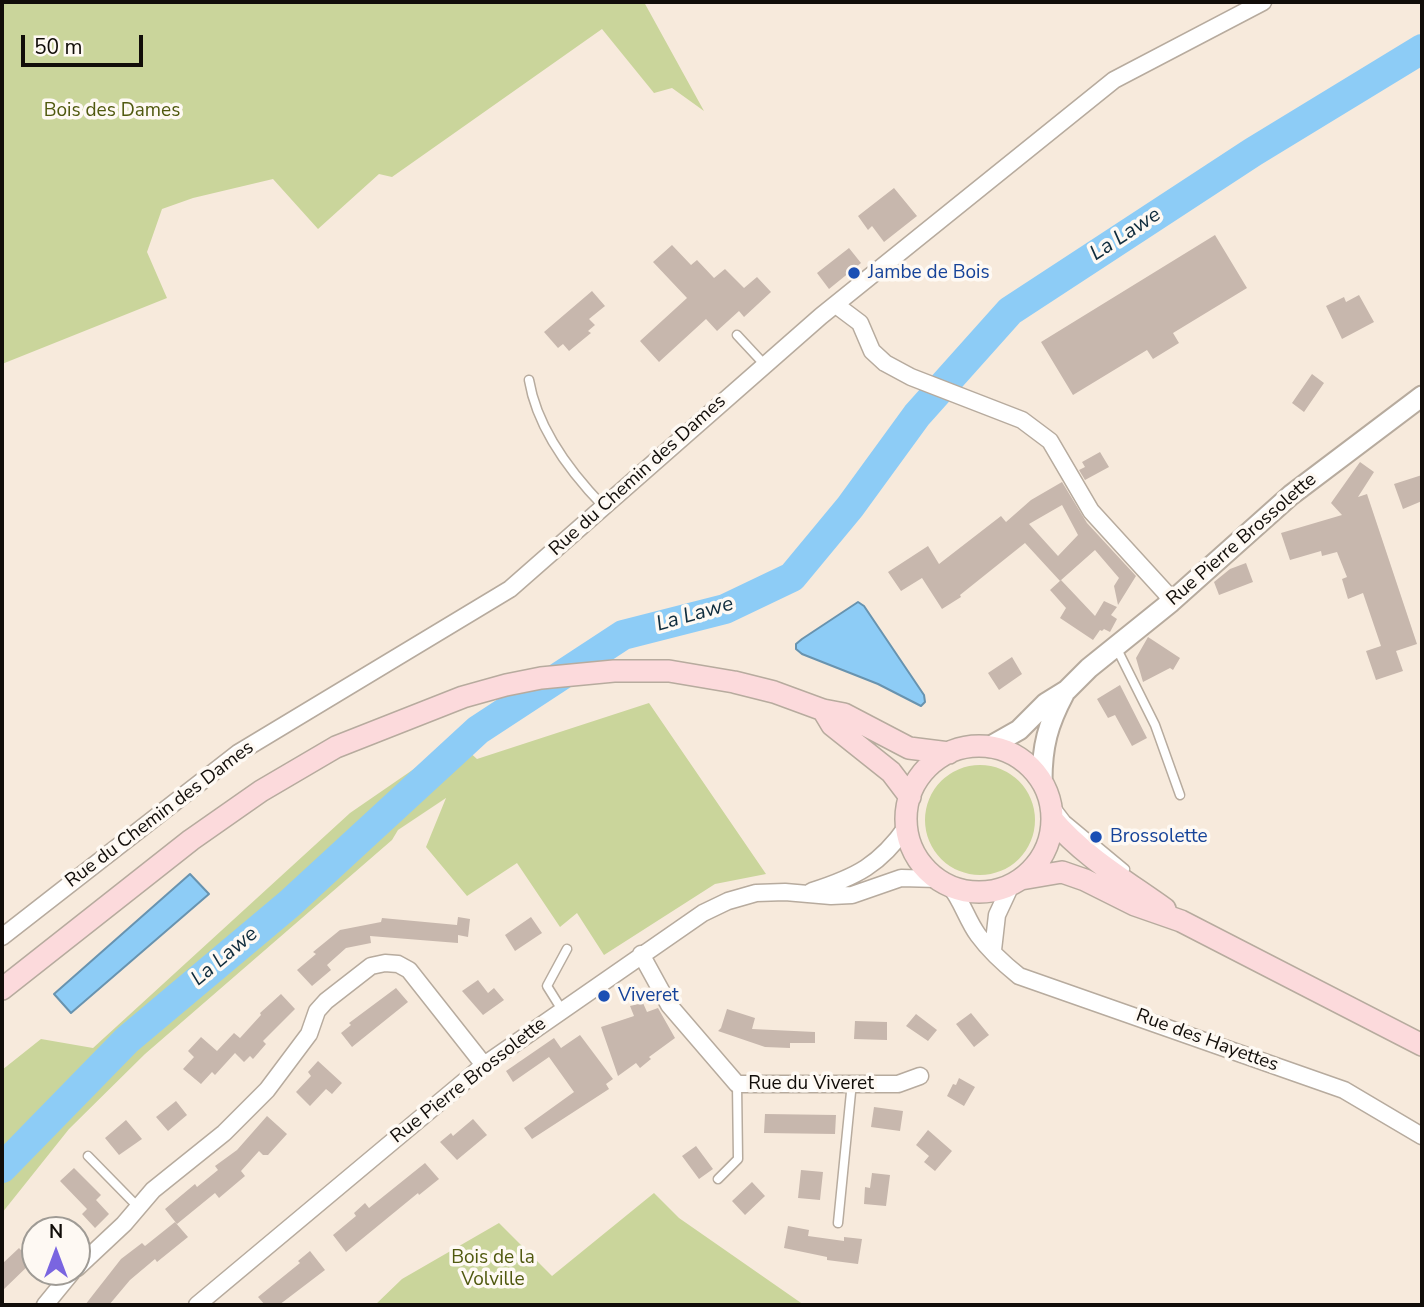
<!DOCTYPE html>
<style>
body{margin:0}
#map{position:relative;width:1424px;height:1307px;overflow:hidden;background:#f7eadc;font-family:"Nunito Sans",sans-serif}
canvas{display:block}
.frame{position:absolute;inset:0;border:4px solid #110d09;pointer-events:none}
.north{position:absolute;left:21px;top:1216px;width:70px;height:70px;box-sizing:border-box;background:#fef9f3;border:2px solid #9f9b95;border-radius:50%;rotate:0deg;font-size:19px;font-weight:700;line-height:28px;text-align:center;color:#110d09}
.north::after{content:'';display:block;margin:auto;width:24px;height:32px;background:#7a65e0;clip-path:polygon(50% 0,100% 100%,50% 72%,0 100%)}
.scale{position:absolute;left:21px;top:35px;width:122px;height:32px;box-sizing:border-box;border:4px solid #110d09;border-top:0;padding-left:9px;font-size:21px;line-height:24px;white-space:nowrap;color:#110d09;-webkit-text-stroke:5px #fef9f3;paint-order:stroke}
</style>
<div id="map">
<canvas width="1424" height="1307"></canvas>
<div class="frame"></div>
<div class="north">N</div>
<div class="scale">50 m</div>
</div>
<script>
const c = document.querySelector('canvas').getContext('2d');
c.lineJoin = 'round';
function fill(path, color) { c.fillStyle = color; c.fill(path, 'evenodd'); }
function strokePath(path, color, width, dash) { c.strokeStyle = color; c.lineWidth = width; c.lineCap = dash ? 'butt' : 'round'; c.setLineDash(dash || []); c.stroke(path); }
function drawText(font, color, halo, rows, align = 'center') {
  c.font = font + ' "Nunito Sans",sans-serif'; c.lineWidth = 7; c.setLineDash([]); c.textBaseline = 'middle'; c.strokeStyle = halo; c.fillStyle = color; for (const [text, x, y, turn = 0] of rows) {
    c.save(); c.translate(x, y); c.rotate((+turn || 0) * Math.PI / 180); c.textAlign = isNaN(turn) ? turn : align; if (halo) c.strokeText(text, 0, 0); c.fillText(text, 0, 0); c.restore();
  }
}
const green = new Path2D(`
 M2 2H644L704 111 672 88 654 93 602 29 392 177 379 174 318 229 273 179 193 198 162 209 147 252 167 298 2 364Z
 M649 703 766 874 715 884 604 955 577 913 560 927 517 863 467 896 426 847 446 798 398 830 392 840 145 1054 69 1129 2 1213V1070L41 1039 93 1048 350 813 456 740 477 759Z
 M925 820a55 55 0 1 1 110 0a55 55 0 1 1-110 0Z
 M654 1193 679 1218 804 1305H375L402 1279 499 1223 552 1276Z`);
const water = new Path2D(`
 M858 602 864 606 924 695 925 702 921 706 878 684 802 654 796 649V644L802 639Z
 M190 874 209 894 71 1013 54 994Z`);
const river = new Path2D(`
 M2 1168 127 1040 289 904 478 730 623 635 725 609 792 577 850 507 917 415 1010 311 1253 152 1422 49`);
const building = new Path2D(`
 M894 188 917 216 884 242 872 226 868 230 858 216Z
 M1215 235 1247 288 1173 333 1179 343 1153 359 1147 350 1073 395 1041 342Z
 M672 245 691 265 697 260 714 278 725 269 744 288 757 277 771 292 744 317 739 311 717 331 706 319 659 362 640 341 687 298 653 262Z
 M849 248 861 263 829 289 817 273Z
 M592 291 605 306 589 319 595 325 588 331 591 333 569 351 563 344 558 348 544 332Z
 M1359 295 1374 322 1342 339 1326 306 1344 297 1346 302Z
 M1312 374 1324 383 1304 412 1292 403Z
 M1100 452 1109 467 1085 480 1079 470 1085 467 1082 462Z
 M1360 462 1374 472 1358 497 1367 494 1417 644 1396 651 1403 671 1376 680 1366 651 1381 646 1363 593 1348 599 1342 579 1347 577 1337 552 1322 556 1321 551 1290 560 1281 533 1342 515 1331 503Z
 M1422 475V501L1403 509 1394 484Z
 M1062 482 1087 523 1136 576 1118 605 1114 586 1119 578 1095 550 1060 581 1025 543 960 595 961 597 942 609 922 578 901 591 888 572 928 546 939 564 1001 516 1006 522 1031 500ZM1062 505 1078 535 1058 556 1029 524Z
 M1246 563 1253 582 1219 595 1214 582 1230 569Z
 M1061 580 1095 616 1104 601 1117 607 1111 615 1117 619 1110 632 1104 629 1102 631 1100 630 1093 640 1060 618 1066 608 1050 590Z
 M1148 637 1180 658 1173 670 1170 668 1143 682 1136 658Z
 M1012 657 1022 674 999 690 988 673Z
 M1120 685 1147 738 1132 746 1115 715 1108 718 1097 699Z
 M458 917 470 919 468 937 458 935V943L370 936 371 943 346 948 327 965 331 970 312 986 297 970 316 954 313 952 340 930 381 922 382 918 457 925Z
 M531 917 542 933 515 951 505 935Z
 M478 980 488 993 494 988 504 1000 483 1015 462 991Z
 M396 988 408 1002 352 1047 341 1033 351 1025 349 1023Z
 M281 994 295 1009 263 1041 266 1044 253 1059 250 1056 244 1062 235 1053 215 1075 212 1072 201 1084 183 1069 194 1057 188 1051 201 1037 217 1051 234 1033 240 1038 261 1015 260 1013Z
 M643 1003 647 1012 658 1008 675 1038 649 1057 651 1059 640 1068 636 1063 618 1076 601 1027 634 1016 630 1006Z
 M727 1009 755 1018 752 1029 815 1032V1043H790V1048L765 1047 718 1031 721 1028Z
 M971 1013 989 1035 974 1047 956 1024Z
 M916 1014 937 1030 928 1041 906 1026Z
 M855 1021 887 1022V1040L854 1039Z
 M580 1035 613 1079 606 1084 609 1089 532 1139 524 1128 574 1092 549 1057 513 1082 506 1071 554 1038 561 1048Z
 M318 1061 342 1083 332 1094 326 1089 310 1106 296 1092 311 1076 308 1072Z
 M959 1078 975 1087 964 1106 947 1096 953 1084 956 1085Z
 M176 1101 187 1115 168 1131 156 1117Z
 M874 1107 903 1111 900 1131 871 1127Z
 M765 1114 836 1115 835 1134 764 1133Z
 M267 1116 287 1134 268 1155H263L259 1151 241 1171 245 1176 219 1198 215 1193 177 1224 165 1209 195 1184 197 1187 218 1170 215 1166 237 1150Z
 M473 1119 487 1135 457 1160 440 1142 451 1133 453 1136Z
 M126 1120 142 1139 119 1155 105 1138Z
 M928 1130 952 1151 935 1171 924 1162 929 1156 916 1145Z
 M696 1146 713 1169 699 1179 682 1156Z
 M425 1163 439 1179 419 1195 418 1193 346 1252 333 1235 356 1216 354 1213 365 1203 369 1208Z
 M74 1168 101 1195 96 1200 109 1214 95 1228 82 1214 87 1209 60 1181Z
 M801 1170 823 1172 820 1200 798 1198Z
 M872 1173 890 1175 886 1206 864 1204 865 1187 870 1188Z
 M752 1182 765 1196 745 1215 732 1201Z
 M175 1222 188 1237 157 1262 155 1259 130 1280 109 1305H85L121 1259 142 1243 145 1246Z
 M788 1226 809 1230 808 1236 844 1241V1237L862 1239 858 1264 827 1260V1257L784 1248Z
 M19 1248 32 1262 2 1291V1264Z
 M310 1251 325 1270 279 1305H265L258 1297 300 1263 298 1261Z`);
const service = new Path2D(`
 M737 335 764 364
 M529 380C537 428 571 473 604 507
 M1116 647 1155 725 1180 795
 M1050 799 1066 820 1125 869
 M562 1010 547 986 567 949
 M88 1156 138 1207
 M718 1179 738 1159 737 1084
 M838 1223 852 1082`);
const minor = new Path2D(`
 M836 305 860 323 872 351 885 363 911 377 1022 420 1050 441 1091 511 1165 592 1171 602
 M950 886C962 901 967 920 978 935 989 950 1004 964 1019 976L1344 1090 1422 1136
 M812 891C856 877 880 865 907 826
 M2 937 238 753 510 589 821 316 1114 80 1263 2
 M993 950 997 915 1011 885
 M641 954 669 1005 737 1084H898L920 1076
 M77 1268 124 1224 153 1190 224 1133 267 1090 309 1034 317 1011 326 1001 371 966 385 963 398 964 409 970 484 1065
 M45 1305 72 1272
 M197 1305 484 1065 703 913 728 901 756 893 785 892 831 896 852 895 901 878 938 879`);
const tertiary = new Path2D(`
 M989 747 1019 730 1046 703 1067 690 1089 668 1171 602 1291 495 1422 396
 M1042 781C1042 746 1048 724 1064 694`);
const secondary = new Path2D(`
 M823 710 832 725 891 772 910 797
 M906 819a73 73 0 1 1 146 0a73 73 0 1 1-146 0Z
 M1052 819C1083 856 1126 881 1165 909
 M1021 879 1062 872 1085 880 1135 905 1181 921 1422 1045
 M2 989 191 840 261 791 336 747 463 697 506 685 541 678 614 671H669L734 682 774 692 823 710 844 714 909 748 949 753`);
const markers = [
 [854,273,7,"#1a4fb4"],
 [1096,837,7,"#1a4fb4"],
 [604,996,7,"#1a4fb4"]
];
const parkNames = [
 ["Bois des Dames",112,111],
 ["Bois de la",493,1258],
 ["Volville",493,1280]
];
const transitNames = [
 ["Jambe de Bois",868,273],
 ["Brossolette",1110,837],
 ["Viveret",618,996]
];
const streetNames = [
 ["Rue du Chemin des Dames",638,476,-42],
 ["Rue Pierre Brossolette",1242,540,-41],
 ["Rue du Chemin des Dames",160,815,-37],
 ["Rue des Hayettes",1207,1041,20],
 ["Rue Pierre Brossolette",469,1081,-38],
 ["Rue du Viveret",811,1084]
];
const waterNames = [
 ["La Lawe",1126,235,-33],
 ["La Lawe",695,615,-16],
 ["La Lawe",225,957,-40]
];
fill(green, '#cad59b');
fill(water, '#8dccf6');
strokePath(water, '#6893af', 2);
strokePath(river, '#8dccf6', 30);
fill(building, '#c7b7ad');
strokePath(service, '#b7ab9e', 11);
strokePath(minor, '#b7ab9e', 19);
strokePath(tertiary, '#b7ab9e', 23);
strokePath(secondary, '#b7ab9e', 24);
strokePath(service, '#fff', 8);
strokePath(minor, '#fff', 16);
strokePath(tertiary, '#fff', 19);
strokePath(secondary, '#fcdadc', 21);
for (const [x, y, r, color] of markers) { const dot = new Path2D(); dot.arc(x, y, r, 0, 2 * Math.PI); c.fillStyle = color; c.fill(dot); strokePath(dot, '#fef9f3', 2.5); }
drawText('19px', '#50590f', '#fef9f3', parkNames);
drawText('19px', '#164399', '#fef9f3', transitNames, 'left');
drawText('19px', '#110d09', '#fef9f3', streetNames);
drawText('italic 21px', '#0f2c3d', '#fef9f3', waterNames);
</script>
